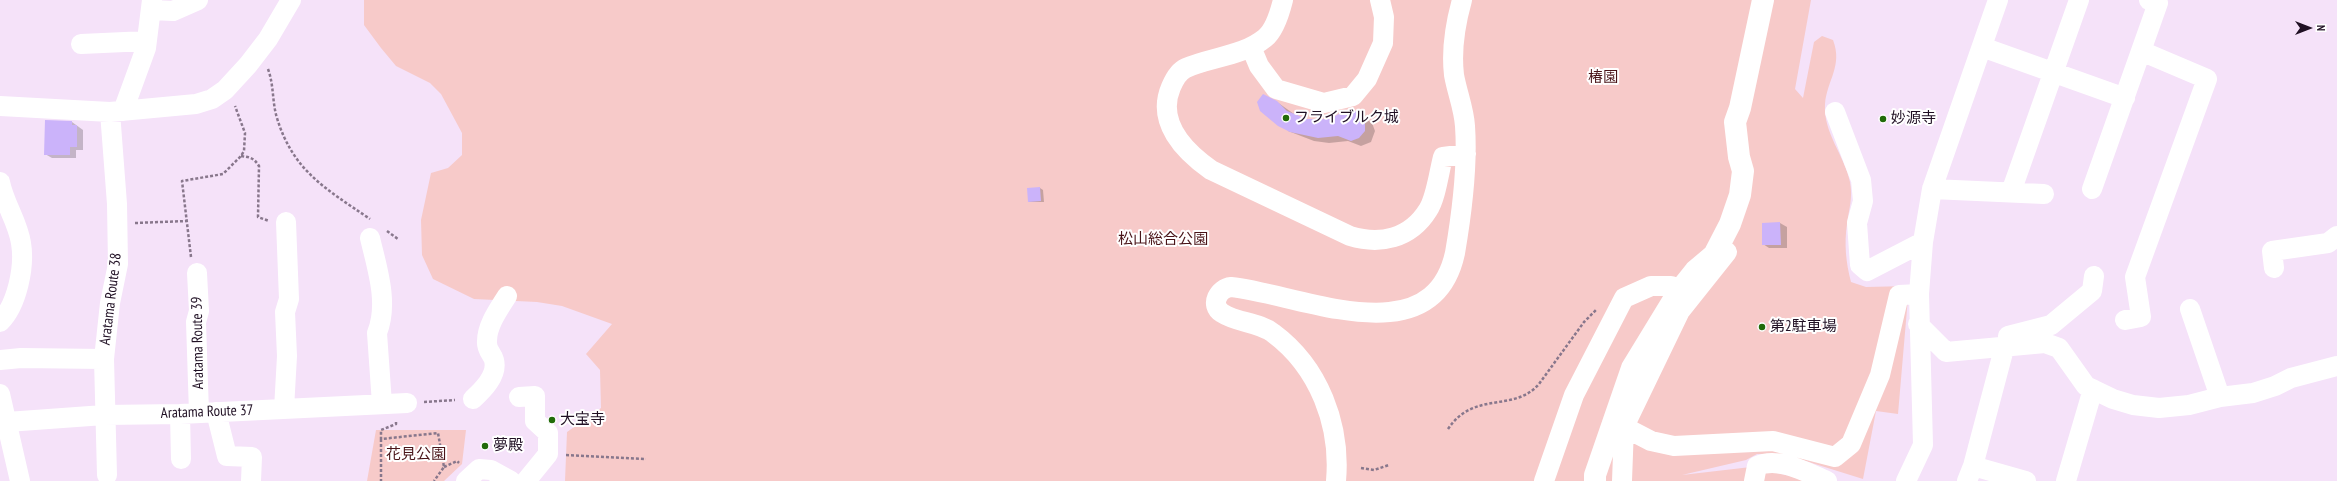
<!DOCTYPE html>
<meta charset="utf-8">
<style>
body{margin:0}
#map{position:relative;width:2337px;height:481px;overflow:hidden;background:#f5e2f9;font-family:"PT Sans Narrow",sans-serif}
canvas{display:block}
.north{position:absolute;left:2289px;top:8px;width:40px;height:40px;-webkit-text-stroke:3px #fff;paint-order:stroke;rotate:90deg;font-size:11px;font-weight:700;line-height:16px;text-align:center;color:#201024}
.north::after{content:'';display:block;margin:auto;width:14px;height:18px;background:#201024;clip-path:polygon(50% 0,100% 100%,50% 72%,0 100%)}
</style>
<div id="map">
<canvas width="2337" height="481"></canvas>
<div class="north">N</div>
</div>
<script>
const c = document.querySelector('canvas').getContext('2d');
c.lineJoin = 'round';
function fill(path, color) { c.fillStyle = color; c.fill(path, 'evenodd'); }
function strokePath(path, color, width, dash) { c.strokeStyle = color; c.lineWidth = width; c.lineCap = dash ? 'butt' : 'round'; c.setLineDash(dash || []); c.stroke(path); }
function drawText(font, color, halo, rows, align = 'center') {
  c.font = font + ' "PT Sans Narrow","Noto Sans JP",sans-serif'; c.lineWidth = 4; c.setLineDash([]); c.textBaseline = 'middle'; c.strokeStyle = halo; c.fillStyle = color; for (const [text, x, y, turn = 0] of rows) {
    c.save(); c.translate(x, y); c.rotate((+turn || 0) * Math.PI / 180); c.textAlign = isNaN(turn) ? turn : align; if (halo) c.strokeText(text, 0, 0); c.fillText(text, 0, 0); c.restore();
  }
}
const green = new Path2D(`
 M364 0H1811L1795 89 1803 98 1814 42 1822 36 1833 40C1843 66 1827 80 1825 104 1823 133 1845 156 1850 182 1853 198 1849 209 1847 224 1844 244 1846 263 1851 282L1866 287 1909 286 1898 414 1876 411 1863 479 1783 454H1757L1746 460 1682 475 1751 467V481H565L567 432 601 408 600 370 586 354 612 324 562 306 537 302 474 299 433 279 422 255 421 220 431 173 448 168 462 155V133L441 94 430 83 396 66 381 48 364 25Z
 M376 430H466L462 464 444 481H367Z
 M1763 470 1813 481H1758Z`);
const shadow = new Path2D(`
 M1277 102 1294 114 1307 120H1329L1353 111 1372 123 1375 131 1371 142 1361 146 1348 141 1329 143 1314 141 1288 131Z
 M46 121 72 122 83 130V150H76V158H52L45 154Z
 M1040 188 1043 190 1044 202H1029L1028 189Z
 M1780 223 1787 227V248H1769L1763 244V224Z`);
const building = new Path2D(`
 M1263 94 1277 101 1287 111 1307 119H1329L1347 110 1356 111 1365 119V131L1359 138 1351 141 1338 136 1318 138 1290 132 1278 126 1260 111 1257 102Z
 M45 120 72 121V125H77V147H70V155H44Z
 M1040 187 1041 201 1028 202 1027 188Z
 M1780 222 1781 245H1762V223Z`);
const path = new Path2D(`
 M268 69C274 85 272 102 277 118 293 171 326 189 370 219
 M241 156C250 157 254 158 259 166L258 217 269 221
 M135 223 187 221
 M387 231 398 239
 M191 257 182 181 223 174 241 156 244 151 245 133 235 106
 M424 402 455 400
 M396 422V424L381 430V439L438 433 444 467 434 481
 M1448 429C1474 390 1514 413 1539 384L1584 322 1596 310
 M381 439V481
 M566 455 646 459
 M444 467 457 461 459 463
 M1361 468 1374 470 1389 465`);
const street = new Path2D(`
 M1283 0C1280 12 1275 30 1265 38 1243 56 1211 57 1186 68 1179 71 1174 80 1171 87 1156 122 1184 151 1211 170L1350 236C1380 245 1410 239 1428 210 1436 198 1439 172 1443 157L1466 154
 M152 10 173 11 198 0
 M81 44 147 41
 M1251 47 1259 66 1276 89 1324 103 1353 96 1367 79 1383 43 1384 17 1380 0
 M1982 47 2125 98
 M0 106 110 112 196 104 212 99 225 90 248 65 268 39 291 0
 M123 111 146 48 152 0
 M1835 112 1861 180 1863 201 1857 223 1860 265 1867 271 1923 242
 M0 182C4 203 18 222 21 243 25 267 17 305 0 322
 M1932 189 2044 194
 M2092 189 2158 3 2149 0
 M2011 192 2079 0
 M370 238C377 268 389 303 377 333L382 404
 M2274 268 2272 251 2328 243 2337 236
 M197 273 199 311 196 322 199 413
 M2190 309 2220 397
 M2125 320 2141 317 2135 277 2207 79 2141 51
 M1918 324 1946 352 2045 343 2059 348 2086 386 2113 399 2133 405 2159 408 2189 405 2220 397 2253 393 2275 386 2291 378 2337 366
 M2008 336 2051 325 2092 291 2094 276
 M0 360 21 358 104 359
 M0 394 20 481
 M519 397 535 396V421L548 433V454L526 481
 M473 399C483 390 498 375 494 360 492 353 486 350 487 341 487 325 499 309 507 296
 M284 409 287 356 285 312 289 299 286 222
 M216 412 227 456 252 457 251 481
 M180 414 181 459
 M7 422 104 415 180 414 407 403
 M1624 427 1651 441 1674 446 1773 441 1835 457 1851 444 1880 375 1899 295 1919 294
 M1973 466 2026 481
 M107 475 104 359 110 303 118 264 117 204 110 112
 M466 481 479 469 491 470 511 481
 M1336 481C1341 425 1319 367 1273 333 1259 322 1237 323 1222 313 1209 305 1219 288 1231 287 1300 294 1432 358 1455 253 1462 212 1468 168 1465 126 1464 109 1457 92 1454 75 1451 49 1455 25 1462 0
 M1544 481 1574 395 1624 298 1651 286H1671L1680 289 1679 291
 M1622 481 1624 427 1680 311 1727 252
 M1754 481 1757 466C1779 456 1807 473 1827 481
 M1906 481 1923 445 1919 294 1923 242 1932 189 1998 0
 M1967 481 1973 466 2005 345
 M2066 481 2093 389`);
const secondary = new Path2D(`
 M1595 481V475L1632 368 1679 291 1695 271 1714 255 1730 224 1740 195 1743 171 1739 157 1735 122 1740 108 1763 0`);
const markers = [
 [1286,118,4,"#216b09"],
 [1883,119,4,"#216b09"],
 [1762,327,4,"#216b09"],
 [552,420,4,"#216b09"],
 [485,446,4,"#216b09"]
];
const parkNames = [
 ["椿園",1603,78],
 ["松山総合公園",1163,240],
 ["花見公園",416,455]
];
const poiNames = [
 ["フライブルク城",1294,118],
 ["妙源寺",1891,119],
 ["第2駐車場",1770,327],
 ["大宝寺",560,420],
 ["夢殿",493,446]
];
const streetNames = [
 ["Aratama Route 38",111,299,-83],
 ["Aratama Route 39",198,343,-91],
 ["Aratama Route 37",207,412,-2]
];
fill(green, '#f7cac9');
fill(shadow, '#0003');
fill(building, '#cbb3fa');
strokePath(path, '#88778c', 2.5, [3, 2]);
strokePath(street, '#fff', 20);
strokePath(secondary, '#fff', 22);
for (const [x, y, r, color] of markers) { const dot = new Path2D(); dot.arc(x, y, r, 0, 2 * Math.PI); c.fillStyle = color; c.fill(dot); strokePath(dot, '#fff', 1.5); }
drawText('15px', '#4a1519', '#fff', parkNames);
drawText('15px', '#201024', '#fff', poiNames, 'left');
drawText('15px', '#201024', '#fff', streetNames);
</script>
